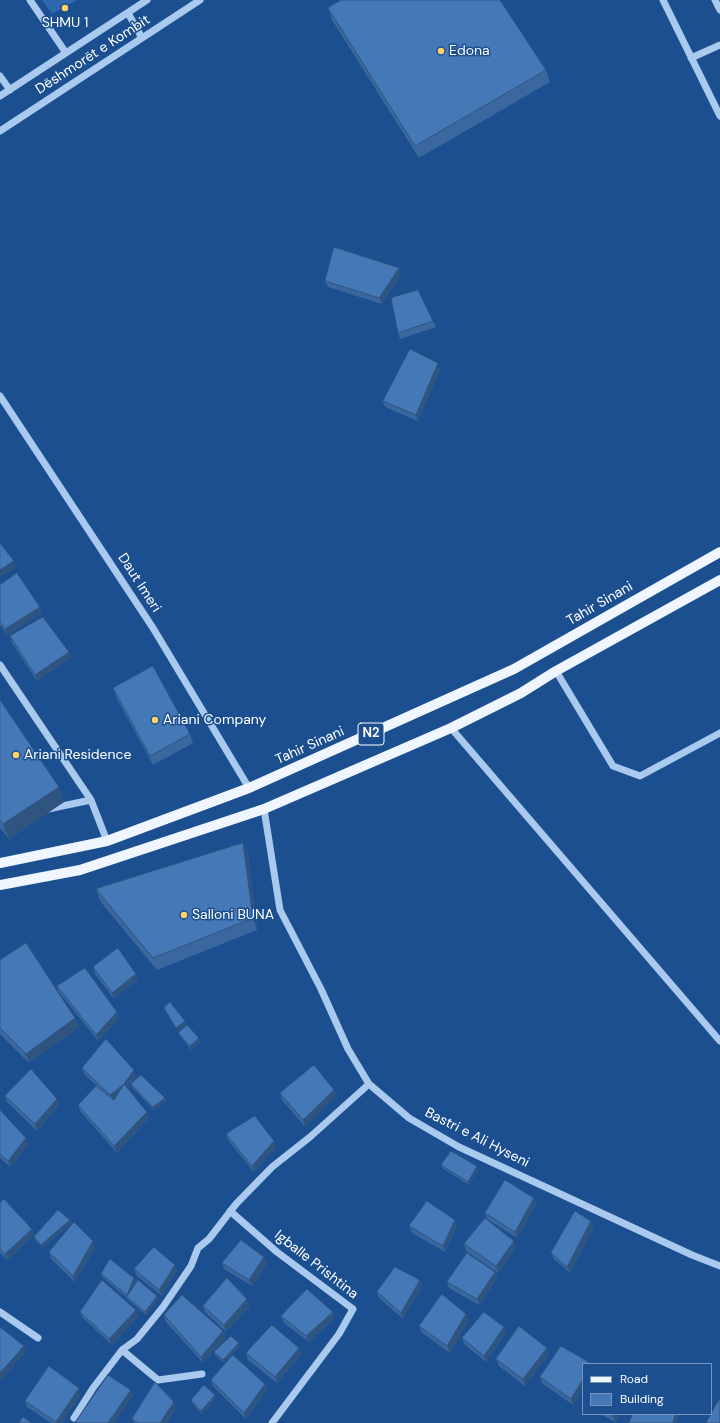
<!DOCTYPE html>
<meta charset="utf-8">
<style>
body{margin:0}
#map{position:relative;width:720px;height:1423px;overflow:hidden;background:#1b4f8f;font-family:"DM Sans",sans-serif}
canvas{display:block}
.legend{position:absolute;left:582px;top:1363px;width:130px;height:52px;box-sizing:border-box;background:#1b4f8f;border:1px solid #7695bc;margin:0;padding:5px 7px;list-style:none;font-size:12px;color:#fff}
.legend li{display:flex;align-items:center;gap:8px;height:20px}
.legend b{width:20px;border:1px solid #7695bc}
</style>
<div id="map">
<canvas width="720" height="1423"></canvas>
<ul class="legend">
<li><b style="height:5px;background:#f0f6ff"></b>Road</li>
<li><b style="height:11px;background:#4478b7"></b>Building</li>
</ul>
</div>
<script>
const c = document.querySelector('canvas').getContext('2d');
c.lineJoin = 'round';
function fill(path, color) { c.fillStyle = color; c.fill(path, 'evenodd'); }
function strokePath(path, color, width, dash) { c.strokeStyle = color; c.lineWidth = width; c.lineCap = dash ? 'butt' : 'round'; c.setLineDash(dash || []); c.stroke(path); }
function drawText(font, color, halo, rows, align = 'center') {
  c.font = font + ' "DM Sans",sans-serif'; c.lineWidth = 3; c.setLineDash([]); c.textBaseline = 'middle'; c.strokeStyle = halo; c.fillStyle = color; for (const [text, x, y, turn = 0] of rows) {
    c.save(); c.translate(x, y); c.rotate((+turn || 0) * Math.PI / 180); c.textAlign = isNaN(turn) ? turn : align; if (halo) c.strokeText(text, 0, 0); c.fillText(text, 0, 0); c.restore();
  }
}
const green = new Path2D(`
 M42 0H77L52 14Z`);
const minor = new Path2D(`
 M30 0 66 53
 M663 0 720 116
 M715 0 720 10
 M128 13 142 38
 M691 58 720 45
 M0 76 10 90
 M0 96 147 0
 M0 131 200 0
 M0 396 153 628 249 788
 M0 665 91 800 107 841
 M556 671 613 766 640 776 720 733
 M451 728 720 1041
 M48 809 91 800
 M264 809 280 910 321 989 348 1049 369 1084 409 1118 459 1147 692 1255 720 1266
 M230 1211 277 1252 353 1309 339 1334 272 1423
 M0 1312 38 1338
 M122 1350 158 1380 202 1374
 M74 1418 93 1388 122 1350 137 1339 163 1307 191 1266 198 1248 209 1239 236 1204 272 1167 310 1137 369 1084`);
const major = new Path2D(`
 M0 863 107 841 249 788 514 669 720 552
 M0 885 80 870 264 809 451 728 521 693 556 671 720 580`);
const wall = new Path2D(`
 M328 8 546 70 550 82 419 158 332 20Z
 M399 268 401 274 382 304 328 287 325 281Z
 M433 321 436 327 400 339 398 333Z
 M440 370 418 421 385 407 383 401Z
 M0 585 40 607 42 613 7 635 0 625Z
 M10 636 69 652 71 658 37 681 12 643Z
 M113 688 190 734 193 743 153 765 116 697Z
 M0 700 64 802 9 839 0 828Z
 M243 843 248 854 257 930 157 970 100 901 96 889Z
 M0 960 75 1018 79 1027 29 1063 0 1034Z
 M93 967 138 980 114 999 95 974Z
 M57 986 117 1012 119 1019 98 1041 59 992Z
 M164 1008 185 1021 186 1024 178 1031 165 1011Z
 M178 1033 199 1038 200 1042 191 1050 180 1036Z
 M82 1068 136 1077 131 1084 165 1098 166 1101 154 1110 132 1087 131 1084 128 1089 149 1118 117 1153 80 1111 78 1105 97 1086 84 1074Z
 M334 1090 336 1096 305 1127 282 1100 280 1093Z
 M5 1096 57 1099 59 1105 37 1131 7 1102Z
 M0 1110 29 1144 10 1167 0 1158Z
 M226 1134 276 1147 254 1172 228 1140Z
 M441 1165 478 1169 469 1185 442 1168Z
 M534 1198 536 1205 517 1238 487 1219 485 1213Z
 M0 1203 32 1229 34 1235 8 1260 0 1253Z
 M70 1220 71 1223 43 1248 35 1240 34 1237Z
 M409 1226H457L445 1252 412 1233Z
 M594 1227 570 1273 554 1259 551 1253Z
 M464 1244 516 1248 498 1273 466 1251Z
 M95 1248 75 1282 51 1259 49 1252Z
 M222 1263H267L252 1286 224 1269Z
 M134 1269 177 1271 162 1296 136 1275Z
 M495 1272 497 1279 479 1305 449 1288 447 1282Z
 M101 1274 136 1281 131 1291 158 1299 146 1315 128 1300 127 1298 102 1277Z
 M422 1286 403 1319 379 1298 377 1292Z
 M203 1306H250L226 1332 205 1312Z
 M80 1312 139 1316 112 1345 83 1318Z
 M164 1315 226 1337 203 1363 166 1322Z
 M281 1316 335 1318 309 1342 284 1323Z
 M469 1320 450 1353 421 1332 419 1326Z
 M504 1327 506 1333 486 1362 464 1344 462 1338Z
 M240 1346 224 1363 215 1355 214 1352Z
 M299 1348 301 1354 277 1383 248 1360 246 1353Z
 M549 1354 525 1386 499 1366 496 1359Z
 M583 1364V1389L573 1405 543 1384 540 1377Z
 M211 1380 265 1384 267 1390 246 1419 213 1386Z
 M81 1394 62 1423H51L27 1407 25 1401Z
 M215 1395 216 1398 202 1414 192 1403 191 1400Z
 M176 1408 167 1423H134L132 1419Z
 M600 1414H620L615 1422Z`);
const shadedWall = new Path2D(`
 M399 268 401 274 382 304 379 298Z
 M438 363 440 370 418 421 416 415Z
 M14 561 16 568 0 577V570Z
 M40 607 42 613 7 635 5 629Z
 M69 652 71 658 37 681 35 675Z
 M59 787 64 802 9 839 3 824Z
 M243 843 248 854 257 930 253 918Z
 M136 974 138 980 114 999 112 993Z
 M117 1012 119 1019 98 1041 96 1035Z
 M75 1018 79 1027 29 1063 26 1054Z
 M185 1021 186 1024 178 1031 176 1028Z
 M199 1038 200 1042 191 1050 190 1046Z
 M134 1070 136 1077 126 1091 124 1084Z
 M124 1084 126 1091 112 1101 110 1095Z
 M334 1090 336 1096 305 1127 303 1120Z
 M165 1098 166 1101 154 1110 153 1107Z
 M57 1099 59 1105 37 1131 35 1124Z
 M147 1112 149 1118 117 1153 114 1146Z
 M26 1138 29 1144 10 1167 8 1161Z
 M274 1141 276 1147 254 1172 252 1166Z
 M0 1163 2 1169 0 1171Z
 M477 1166 478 1169 469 1185 468 1182Z
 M534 1198 536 1205 517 1238 515 1232Z
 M70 1220 71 1223 43 1248 41 1245Z
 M455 1220 457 1226 445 1252 443 1246Z
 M591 1221 594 1227 570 1273 567 1267Z
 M32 1229 34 1235 8 1260 5 1254Z
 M93 1241 95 1248 75 1282 73 1276Z
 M514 1241 516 1248 498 1273 496 1266Z
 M264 1257 267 1263 252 1286 249 1280Z
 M175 1265 177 1271 162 1296 159 1290Z
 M495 1272 497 1279 479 1305 477 1299Z
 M134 1278 136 1281 128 1298 127 1295Z
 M420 1280 422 1286 403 1319 401 1313Z
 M157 1296 158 1299 146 1315 145 1312Z
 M247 1299 250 1306 226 1332 224 1325Z
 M136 1310 139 1316 112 1345 109 1339Z
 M333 1312 335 1318 309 1342 306 1336Z
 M466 1314 469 1320 450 1353 447 1346Z
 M504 1327 506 1333 486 1362 484 1356Z
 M223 1331 226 1337 203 1363 201 1357Z
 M239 1343 240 1346 224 1363 223 1360Z
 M24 1346 26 1352 0 1382V1373Z
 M299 1348 301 1354 277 1383 275 1377Z
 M547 1348 549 1354 525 1386 523 1379Z
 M583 1379V1389L573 1405 571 1399Z
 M265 1384 267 1390 246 1419 244 1413Z
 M79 1388 81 1394 62 1423H57L56 1422Z
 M131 1390 133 1396 115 1423H108Z
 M215 1395 216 1398 202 1414 201 1411Z
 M174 1402 176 1408 167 1423H160Z
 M614 1414H620L615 1422 613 1416Z
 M675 1414H679L677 1423H673Z`);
const building = new Path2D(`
 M341 0H500L546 70 415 146 328 8Z
 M334 247 399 268 379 298 325 281Z
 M418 290 433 321 398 333 391 298Z
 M410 349 438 363 416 415 383 401Z
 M0 543 14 561 0 570Z
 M17 573 40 607 5 629 0 622V585Z
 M43 617 69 652 35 675 10 636Z
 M153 666 190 734 150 756 113 688Z
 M0 700 59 787 3 824 0 820Z
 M243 843 253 918 153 958 96 889Z
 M26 943 75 1018 26 1054 0 1028V960Z
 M118 948 136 974 112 993 93 967Z
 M85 968 117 1012 96 1035 57 986Z
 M170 1002 185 1021 176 1028 164 1008Z
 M187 1025 199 1038 190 1046 178 1033Z
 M106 1039 134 1070 124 1084 147 1112 114 1146 78 1105 96 1086 114 1100 124 1084 110 1095 82 1068Z
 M314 1065 334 1090 303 1120 280 1093Z
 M31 1069 57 1099 35 1124 5 1096Z
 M141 1075 165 1098 153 1107 131 1084Z
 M0 1110 26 1138 8 1161 0 1154Z
 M255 1116 274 1141 252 1166 226 1134Z
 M451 1151 477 1166 468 1182 441 1165Z
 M505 1180 534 1198 515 1232 485 1213Z
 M4 1199 32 1229 5 1254 0 1249V1203Z
 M427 1201 455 1220 443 1246 409 1226Z
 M58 1210 70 1220 41 1245 34 1237Z
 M575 1211 591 1221 567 1267 551 1253Z
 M485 1218 514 1241 496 1266 464 1244Z
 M74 1222 93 1241 73 1276 49 1252Z
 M241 1240 264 1257 249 1280 222 1263Z
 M154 1247 175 1265 159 1290 134 1269Z
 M467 1253 495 1272 477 1299 447 1282Z
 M110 1259 134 1278 127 1295 101 1274Z
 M395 1267 420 1280 401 1313 377 1292Z
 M227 1278 247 1299 224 1325 203 1306Z
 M102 1280 136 1310 109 1339 80 1312Z
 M138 1280 157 1296 145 1312 127 1297Z
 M307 1289 333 1312 306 1336 281 1316Z
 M442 1294 466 1314 447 1346 419 1326Z
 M182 1295 223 1331 201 1357 164 1315Z
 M484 1312 504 1327 484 1356 462 1338Z
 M272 1325 299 1348 275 1377 246 1353Z
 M519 1326 547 1348 523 1379 496 1359Z
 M0 1327 24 1346 0 1373Z
 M231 1336 239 1343 223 1360 214 1352Z
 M561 1346 592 1364H583V1379L571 1399 540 1377Z
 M233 1355 265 1384 244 1413 211 1380Z
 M49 1366 79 1388 56 1422 25 1401Z
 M108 1375 131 1390 108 1423H75Z
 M155 1382 174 1402 160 1423H138L132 1419Z
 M204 1385 215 1395 201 1411 191 1400Z
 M720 1398V1423H706Z
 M633 1414H675L673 1423H629Z
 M23 1417 32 1423H19Z`);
const markers = [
 [65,8,4,"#ffd166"],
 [441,51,4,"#ffd166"],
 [155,720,4,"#ffd166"],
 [16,755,4,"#ffd166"],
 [184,915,4,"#ffd166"]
];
const shields = [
 [371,734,26]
];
const shieldNames = [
 ["N2",371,734]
];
const poiNames = [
 ["SHMU 1",65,23,"center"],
 ["Edona",449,51],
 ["Ariani Company",163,720],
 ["Ariani Residence",24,755],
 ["Salloni BUNA",192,915]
];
const streetNames = [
 ["Dëshmorët e Kombit",93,55,-33],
 ["Daut Imeri",139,583,57],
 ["Tahir Sinani",600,604,-30],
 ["Tahir Sinani",310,746,-24],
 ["Bastri e Ali Hyseni",477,1138,27],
 ["Igballe Prishtina",316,1265,38]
];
fill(green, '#2e69ad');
strokePath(minor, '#a9c9ee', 7);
strokePath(major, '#f0f6ff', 10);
fill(wall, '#3a679d');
fill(shadedWall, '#305480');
fill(building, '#4478b7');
strokePath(building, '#305480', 1);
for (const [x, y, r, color] of markers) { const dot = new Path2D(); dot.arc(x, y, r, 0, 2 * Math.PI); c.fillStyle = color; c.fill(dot); strokePath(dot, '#1b4f8f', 1.5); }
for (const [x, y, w] of shields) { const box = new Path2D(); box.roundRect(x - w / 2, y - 11, w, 22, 3); c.fillStyle = '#1b4f8f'; c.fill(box); strokePath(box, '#fff', 1); }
drawText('bold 13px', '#fff', null, shieldNames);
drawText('14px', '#fff', '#1b4f8f', poiNames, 'left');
drawText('14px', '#fff', '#1b4f8f', streetNames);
</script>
